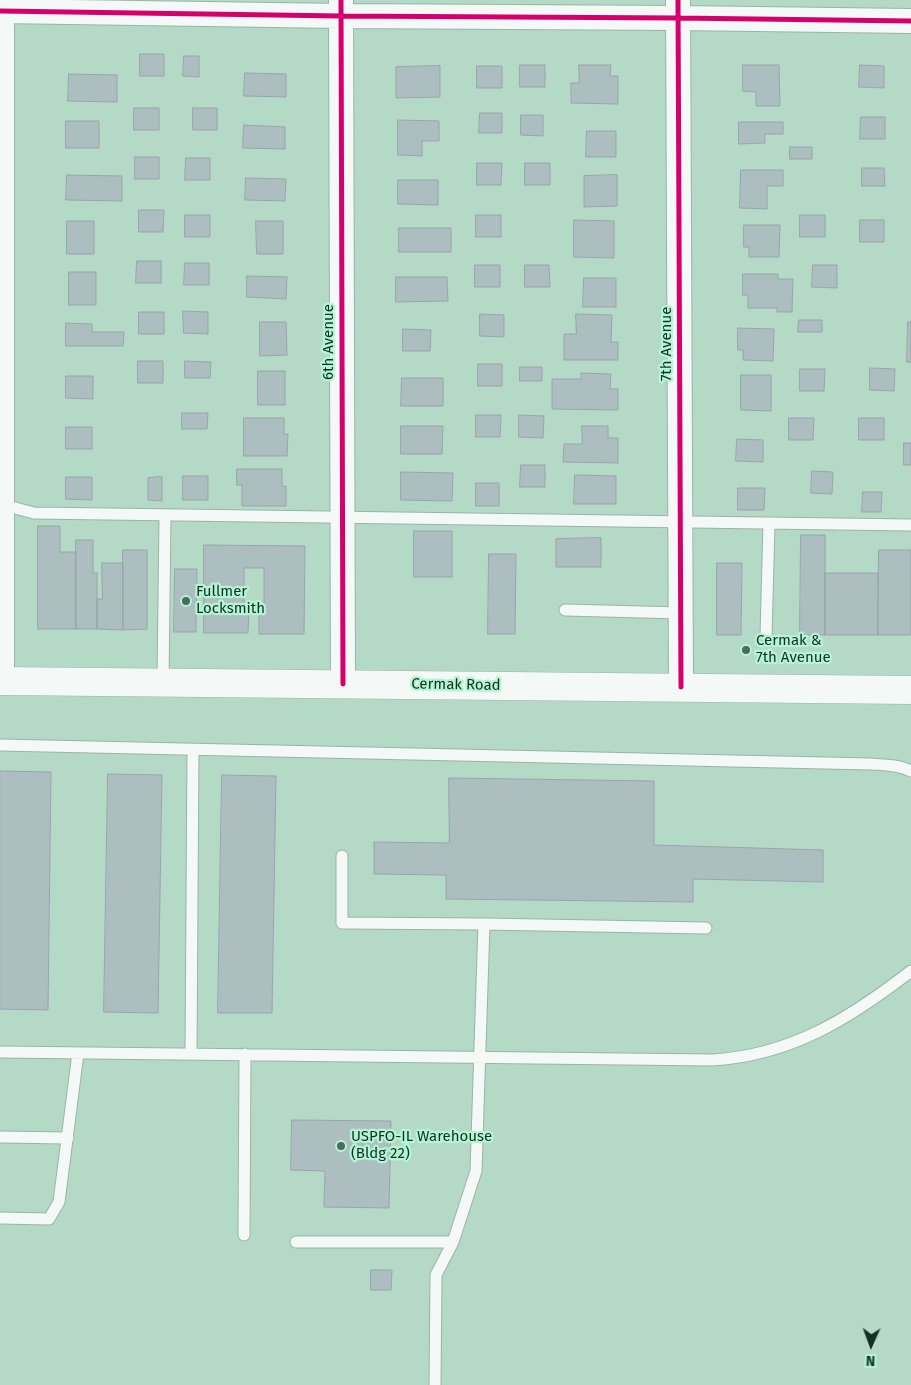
<!DOCTYPE html>
<style>
body{margin:0}
#map{position:relative;width:911px;height:1385px;overflow:hidden;background:#b5d9c7;font-family:"Fira Sans",sans-serif}
canvas{display:block}
.north{position:absolute;left:846px;top:1320px;width:50px;height:50px;-webkit-text-stroke:4px #b3f5d4;paint-order:stroke;rotate:182deg;font-size:14px;font-weight:700;line-height:20px;text-align:center;color:#153023}
.north::after{content:'';display:block;margin:auto;width:18px;height:22px;background:#153023;clip-path:polygon(50% 0,100% 100%,50% 72%,0 100%)}
</style>
<div id="map">
<canvas width="911" height="1385"></canvas>
<div class="north">N</div>
</div>
<script>
const c = document.querySelector('canvas').getContext('2d');
c.lineJoin = 'round';
function fill(path, color) { c.fillStyle = color; c.fill(path, 'evenodd'); }
function strokePath(path, color, width, dash) { c.strokeStyle = color; c.lineWidth = width; c.lineCap = dash ? 'butt' : 'round'; c.setLineDash(dash || []); c.stroke(path); }
function drawText(font, color, halo, rows, align = 'center') {
  c.font = font + ' "Fira Sans",sans-serif'; c.lineWidth = 4.5; c.setLineDash([]); c.textBaseline = 'middle'; c.strokeStyle = halo; c.fillStyle = color; for (const [text, x, y, turn = 0] of rows) {
    c.save(); c.translate(x, y); c.rotate((+turn || 0) * Math.PI / 180); c.textAlign = isNaN(turn) ? turn : align; if (halo) c.strokeText(text, 0, 0); c.fillText(text, 0, 0); c.restore();
  }
}
const building = new Path2D(`
 M140 54H164V76H140Z
 M184 56H199V77L183 76Z
 M520 65H545V87H520Z
 M579 65H611L610 76H618V104L571 103V83H579Z
 M743 65H779L780 106H756V92L743 91Z
 M860 65 884 66V88L859 87Z
 M440 66V97L396 98V67Z
 M477 66H502V88H477Z
 M245 73 286 74V97L244 96Z
 M69 74 117 75V102L68 101Z
 M134 108H159V130H134Z
 M193 108H217V130H193Z
 M480 113H502V133H479Z
 M521 115H543V136L521 135Z
 M861 117H885V139H860Z
 M398 120 439 121V141H422V156L398 155Z
 M66 121H99V148H66Z
 M739 122H783V134H765V143L739 144Z
 M244 125 285 127V149L243 148Z
 M587 131H616V157H586Z
 M790 147H812V159H790Z
 M135 157H159V179H135Z
 M186 158H210V180H185Z
 M477 163H502L501 185H477Z
 M525 163H550V185H525Z
 M862 168H884L885 186H862Z
 M741 170H783V186H767V209L740 208Z
 M67 175 122 176V201L66 200Z
 M617 175V206L584 207V176Z
 M246 178 286 179 285 201 245 200Z
 M398 180H438V205L398 204Z
 M139 210H164L163 232H139Z
 M185 215H210V237H185Z
 M476 215H501V237H476Z
 M800 215H825V237H800Z
 M574 220 614 221V258L574 257Z
 M860 220H884V242H860Z
 M67 221H94V254H67Z
 M256 221H283V254H257Z
 M744 225H780L779 257H749V247H744Z
 M399 228H451V252H399Z
 M137 261H161V283H136Z
 M185 263H209V285H184Z
 M475 265H500V287H475Z
 M525 265H549L550 287H525Z
 M813 265H837V288L812 287Z
 M69 272H96V305H69Z
 M743 274H778V279H793L792 312H777V308H748V295H743Z
 M247 276 287 277 286 299 247 297Z
 M396 277H447L448 301 396 302Z
 M584 278H616V307H583Z
 M183 311 208 312V334L184 333Z
 M139 312H164V334H139Z
 M480 314 504 315V337L480 336Z
 M576 314 612 315 611 342H618V360H564V334H576Z
 M799 320H822V332H798Z
 M260 322H286L287 355 260 356Z
 M908 322H911V362H907Z
 M66 323 92 324V332H124L123 346H66Z
 M738 328 774 329 773 361 743 360V350H738Z
 M403 329 431 330 430 351H403Z
 M138 361H163V383H138Z
 M185 361 211 362 210 378H185Z
 M478 364H502V386H478Z
 M520 367H542V381H520Z
 M870 368 895 369 894 391 870 390Z
 M800 369H825L824 391H800Z
 M258 371H285V405H258Z
 M581 373 611 374 610 389H618V410L552 409V379H581Z
 M741 375H771V411L741 410Z
 M66 376H93V399L66 398Z
 M402 378H443V406H401Z
 M182 413H208L207 429H182Z
 M476 415H501L500 437H476Z
 M519 415 544 416 543 438 519 437Z
 M244 418H284V434H288L287 456H244Z
 M789 418H814L813 440H789Z
 M859 418H884V440H859Z
 M401 426H443L442 454H401Z
 M582 426H608V438H618V463L563 462 564 444H582Z
 M66 427H92V449H66Z
 M737 439 763 440V462L736 461Z
 M904 443H911V465H904Z
 M521 465H545V487H520Z
 M237 469H282V486H286V506H242V485H237Z
 M812 471 833 472 832 494 811 493Z
 M401 472 453 473 452 501 401 500Z
 M575 475 616 476V504H574Z
 M183 476H208V500H183Z
 M66 477H92V500L66 499Z
 M162 477V501L148 500V478Z
 M476 483H499V506H476Z
 M738 488H765L764 510H738Z
 M863 492H882L881 512H862Z
 M38 526H60V552H76V629H38Z
 M414 531H452V577H414Z
 M801 535H825V635H800Z
 M601 538V567H556V539Z
 M76 540H93V573H97V629H76Z
 M204 545 305 546 304 634H259V610L264 611V568H244V610H249L248 633H204Z
 M123 550H147V629L123 630Z
 M879 550H911V635H878Z
 M489 554H516L515 634H488Z
 M102 563H123V630L97 629V599H102Z
 M717 563H742L741 635H717Z
 M175 569H197L196 632H174Z
 M825 573H878V635H825Z
 M0 771 51 772 48 1010 0 1009Z
 M108 774 162 775 158 1013 104 1012Z
 M222 775 276 776 272 1013H218Z
 M449 778 654 781V845L823 850V882L693 879V902L446 899V875L374 874V842L449 843Z
 M292 1120 391 1121 389 1208 324 1207 325 1171 291 1170Z
 M371 1270H392L391 1290H371Z`);
const lane = new Path2D(`
 M0 504 34 513 911 525
 M565 610 681 613
 M766 636 769 523
 M163 682 165 515
 M0 745 871 764C885 765 899 765 911 771
 M342 856V923L484 924 476 1171 453 1242 436 1275 435 1385
 M484 924 706 928
 M0 1052 713 1060C792 1055 850 1018 911 971
 M191 1054 193 750
 M0 1137 68 1138
 M0 1218 49 1219 59 1202 78 1053
 M244 1235 245 1054
 M296 1242H453`);
const street = new Path2D(`
 M2 0V681
 M678 0 681 687
 M341 1 343 684
 M0 11 341 16 678 18 911 21`);
const primary = new Path2D(`
 M0 681 911 690`);
const cycleway = new Path2D(`
 M341 0 343 684
 M678 0 681 687
 M0 11 341 16 678 18 911 21`);
const markers = [
 [186,601,5,"#4d6b5c"],
 [746,650,5,"#4d6b5c"],
 [341,1146,5,"#4d6b5c"]
];
const streetNames = [
 ["6th Avenue",329,342,-90],
 ["7th Avenue",667,344,-90],
 ["Cermak Road",456,685,1]
];
const poiNames = [
 ["Fullmer",196,592],
 ["Locksmith",196,609],
 ["Cermak &",756,641],
 ["7th Avenue",756,658],
 ["USPFO-IL Warehouse",351,1137],
 ["(Bldg 22)",351,1154]
];
fill(building, '#adbec0');
strokePath(building, '#96a6a8', 1);
strokePath(lane, '#98b5a7', 13);
strokePath(street, '#98b5a7', 26);
strokePath(primary, '#98b5a7', 29);
strokePath(lane, '#f4f9f7', 11);
strokePath(street, '#f4f9f7', 24);
strokePath(primary, '#f4f9f7', 28);
strokePath(cycleway, '#d6006c', 5);
for (const [x, y, r, color] of markers) { const dot = new Path2D(); dot.arc(x, y, r, 0, 2 * Math.PI); c.fillStyle = color; c.fill(dot); strokePath(dot, '#b3f5d4', 2); }
drawText('15px', '#153023', '#b3f5d4', streetNames);
drawText('15px', '#153023', '#b3f5d4', poiNames, 'left');
</script>
